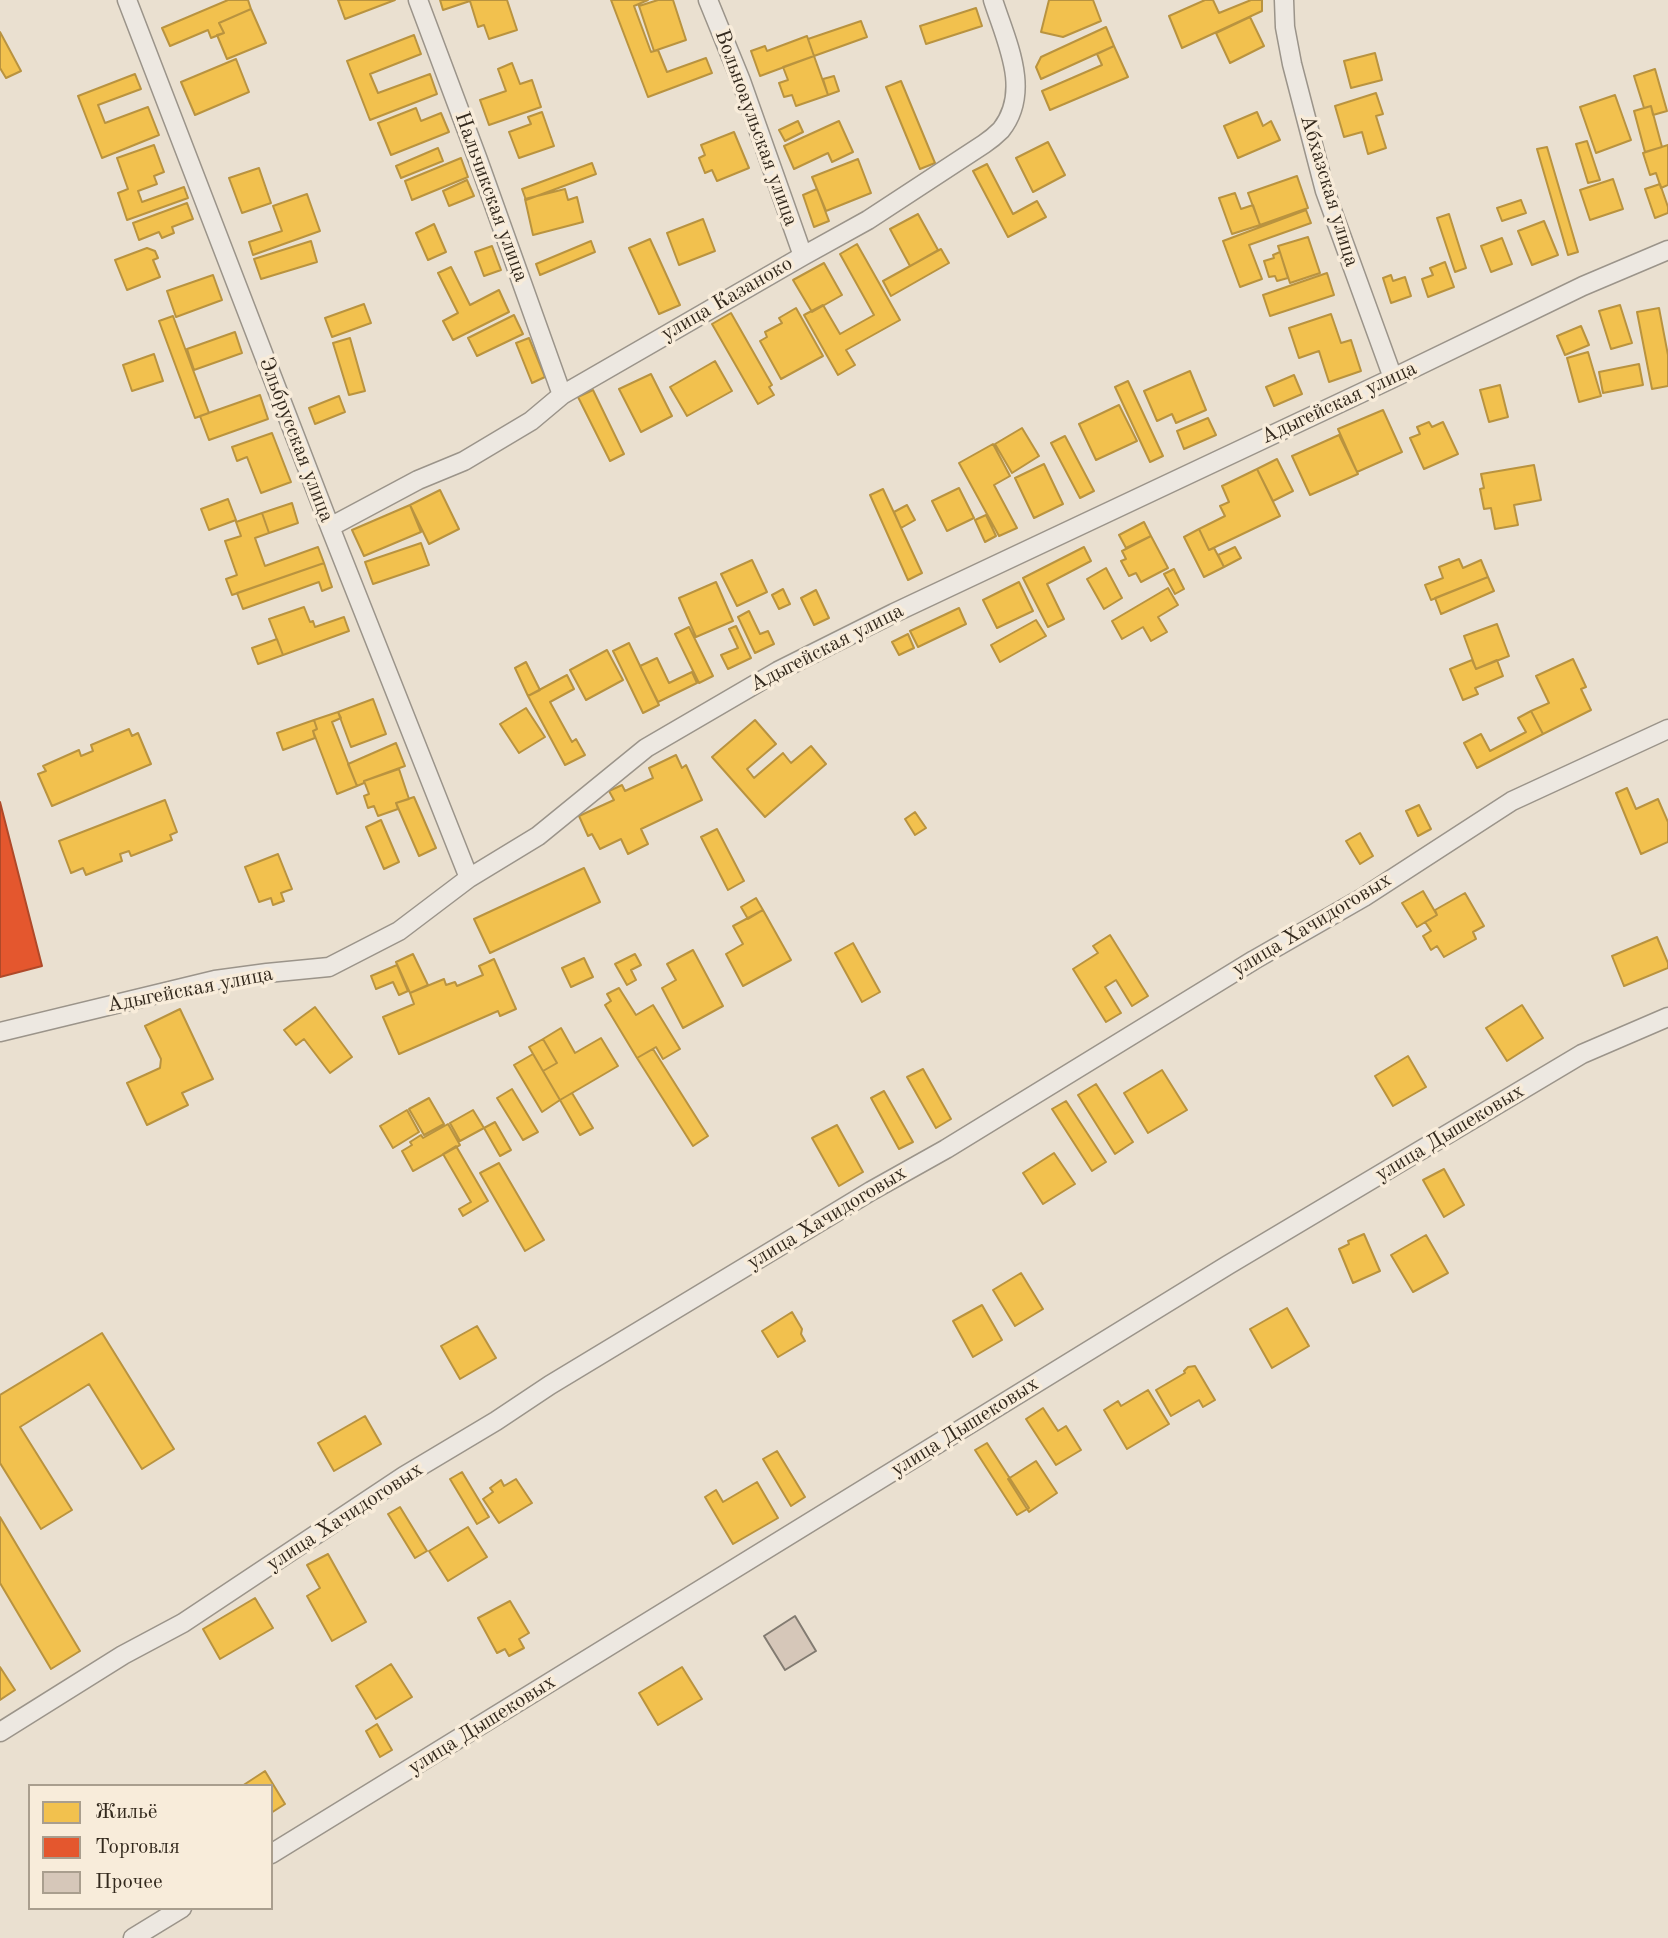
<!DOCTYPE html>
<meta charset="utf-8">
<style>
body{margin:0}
#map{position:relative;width:1668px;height:1938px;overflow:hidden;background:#eae0d0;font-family:"Old Standard TT",serif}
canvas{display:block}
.legend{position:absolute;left:28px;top:1784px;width:245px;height:126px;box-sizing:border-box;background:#f8ecda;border:2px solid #a99e8e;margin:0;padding:9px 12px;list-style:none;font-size:21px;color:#33291d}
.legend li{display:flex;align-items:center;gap:14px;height:35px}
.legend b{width:35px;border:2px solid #a99e8e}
</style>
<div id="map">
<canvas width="1668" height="1938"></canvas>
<ul class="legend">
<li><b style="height:19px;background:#f2c14e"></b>Жильё</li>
<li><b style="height:19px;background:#e4572e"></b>Торговля</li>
<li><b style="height:19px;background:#d6c7b9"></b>Прочее</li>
</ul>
</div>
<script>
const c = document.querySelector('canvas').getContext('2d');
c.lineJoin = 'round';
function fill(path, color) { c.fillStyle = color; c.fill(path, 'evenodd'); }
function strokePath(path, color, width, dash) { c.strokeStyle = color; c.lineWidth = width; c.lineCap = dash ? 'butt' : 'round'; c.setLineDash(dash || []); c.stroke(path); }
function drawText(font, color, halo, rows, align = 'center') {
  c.font = font + ' "Old Standard TT",serif'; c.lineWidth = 7; c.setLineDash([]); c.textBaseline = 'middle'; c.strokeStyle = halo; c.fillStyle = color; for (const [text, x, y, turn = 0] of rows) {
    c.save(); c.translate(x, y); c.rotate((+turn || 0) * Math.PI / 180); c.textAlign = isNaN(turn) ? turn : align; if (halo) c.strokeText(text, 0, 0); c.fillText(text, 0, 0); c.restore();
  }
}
const homes = new Path2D(`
 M228 0H248L251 9 219 23 224 33 211 38 208 30 170 46 162 28Z
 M338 0H395L345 19Z
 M440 0H507L517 30 489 39 484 25 478 27 470 1 443 10Z
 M611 0H648L634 6 651 52 658 50 667 72 706 58 712 73 648 97Z
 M658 0H673L686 40 654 51 639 6Z
 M1049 0H1093L1101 21 1063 37 1041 32Z
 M1205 0H1213L1219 13 1251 0H1262V11L1182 48 1169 16Z
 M976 8 982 26 926 44 920 26Z
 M251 9 266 43 227 59 217 35 224 33 219 23Z
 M1250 17 1264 46 1230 63 1216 33Z
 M861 21 867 37 814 56 808 39Z
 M1106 27 1114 46 1041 79 1036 67 1041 57Z
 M0 32 21 71 6 78 0 68Z
 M414 35 421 54 370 74 378 93 430 74 437 94 370 120 347 61Z
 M807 36 814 56 760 76 751 51 765 46 767 51Z
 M1114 46 1128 77 1050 110 1042 91 1102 65 1097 54Z
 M1375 53 1382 80 1351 88 1344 61Z
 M814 56 828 95 796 106 792 95 784 97 779 83 788 80 783 67Z
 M236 59 249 92 195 115 181 82Z
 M512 63 520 84 532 80 541 107 489 125 480 100 506 91 498 69Z
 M1655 69 1667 111 1653 115 1651 106 1644 108 1634 76Z
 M135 74 141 89 98 105 105 123 148 107 159 135 102 158 78 96Z
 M834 76 839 91 828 95 823 79Z
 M901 81 935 163 920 169 886 87Z
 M1376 93 1383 114 1376 116 1386 148 1368 154 1362 132 1344 137 1335 106Z
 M1615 95 1631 140 1596 153 1580 107Z
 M1651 106 1662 147 1645 152 1634 111Z
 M416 108 421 121 441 113 449 132 391 155 378 123Z
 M542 112 554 146 519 158 509 132 531 124 528 117Z
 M1257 112 1263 126 1271 121 1280 140 1238 158 1224 126Z
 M798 121 803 132 785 141 779 130Z
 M839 121 853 152 832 162 828 153 794 169 784 146Z
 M734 132 749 168 717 181 712 170 705 173 699 158 705 155 701 145Z
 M1587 141 1600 180 1588 183 1576 144Z
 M1048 142 1065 175 1033 192 1016 158Z
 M154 145 164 172 154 176 157 184 138 191 142 202 184 187 188 198 127 220 118 193 128 189 117 158Z
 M1668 145V185L1661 188 1656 173 1650 175 1643 153Z
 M1547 147 1578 252 1568 255 1537 149Z
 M438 148 443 161 401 178 396 166Z
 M461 158 468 177 412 200 405 181Z
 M858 159 871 193 826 211 812 177Z
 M592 163 596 174 526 200 522 189Z
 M987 164 1013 214 1037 201 1046 217 1008 237 973 171Z
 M259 168 271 203 242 213 229 178Z
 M1297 176 1308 208 1260 225 1248 193Z
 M1613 179 1623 209 1590 220 1580 190Z
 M467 180 474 196 449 206 443 191Z
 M1660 184 1668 207V213L1655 218 1645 189Z
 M565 189 568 200 577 197 583 222 533 235 525 199Z
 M817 189 829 221 814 227 803 195Z
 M1235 193 1241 209 1253 205 1260 225 1232 234 1219 198Z
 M307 194 320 231 253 255 249 242 282 231 273 206Z
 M1521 200 1526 213 1502 221 1497 208Z
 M187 203 193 219 172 227 174 233 162 238 159 232 139 240 133 223Z
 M1306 210 1311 223 1249 245 1262 279 1240 287 1223 241Z
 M918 214 938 250 910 266 890 229Z
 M1449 214 1466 268 1455 272 1437 218Z
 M703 219 715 251 679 265 667 233Z
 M1544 221 1558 255 1532 265 1518 231Z
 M434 224 446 252 428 260 416 233Z
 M1308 237 1320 273 1290 283 1278 246Z
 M1502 238 1512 264 1491 272 1481 246Z
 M650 239 680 305 659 314 629 248Z
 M311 241 317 262 261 279 254 259Z
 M591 241 595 252 540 275 536 264Z
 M857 244 900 320 846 350 855 365 838 375 804 315 823 305 840 334 874 315 840 254Z
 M492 246 501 270 484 276 475 252Z
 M147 248 155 251 158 258 153 260 160 277 127 290 115 260Z
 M941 249 949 263 891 296 883 281Z
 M1280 252 1288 278 1277 281 1275 276 1269 277 1264 261 1274 258 1273 255Z
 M1445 262 1454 287 1428 297 1422 279 1433 275 1430 268Z
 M824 263 842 295 812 312 793 280Z
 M451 267 470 305 499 290 509 312 453 340 443 321 458 313 438 273Z
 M1327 273 1334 295 1270 316 1263 295Z
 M213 275 222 300 176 317 167 291Z
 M1391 275 1393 281 1405 277 1411 296 1391 303 1383 278Z
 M364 304 371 323 332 337 325 318Z
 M1620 305 1632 343 1611 349 1599 311Z
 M796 308 823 356 781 379 760 341 767 337 765 332 782 323 779 318Z
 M1659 308 1668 355V386L1652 389 1637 312Z
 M731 313 772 385 769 387 774 395 758 404 712 324Z
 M1331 314 1341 343 1351 340 1361 371 1329 382 1319 351 1299 358 1289 328Z
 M514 315 523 334 477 356 468 338Z
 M173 316 209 413 195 418 159 321Z
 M1581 326 1589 345 1565 355 1557 336Z
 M235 332 242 353 194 370 187 349Z
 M350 338 365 391 349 395 333 343Z
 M529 338 545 377 532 383 516 343Z
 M1588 352 1601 396 1579 402 1567 358Z
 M154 354 163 381 132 391 123 365Z
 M715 361 732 391 687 416 670 387Z
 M1639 364 1643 385 1603 393 1599 372Z
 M1190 371 1206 410 1176 423 1172 414 1157 421 1144 391Z
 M651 374 672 416 641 432 619 389Z
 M1294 375 1302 394 1274 406 1266 387Z
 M1128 381 1163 456 1150 462 1115 387Z
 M1500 385 1508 417 1489 422 1480 390Z
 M593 390 624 454 610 461 578 397Z
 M260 395 268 419 209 440 200 416Z
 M339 396 345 412 315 424 309 408Z
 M1119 405 1137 441 1096 460 1079 424Z
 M1383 410 1402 452 1357 472 1338 429Z
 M1208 418 1216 435 1184 449 1177 431Z
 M1429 422 1432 427 1443 422 1458 454 1424 469 1410 438 1420 434 1417 427Z
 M1022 428 1039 456 1012 473 995 444Z
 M272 433 291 482 261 493 247 457 237 461 232 447Z
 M1339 435 1358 474 1310 495 1292 456Z
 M1065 436 1094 491 1080 498 1051 443Z
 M993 444 1010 476 994 485 1017 528 999 536 959 463Z
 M1277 459 1293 491 1273 501 1257 469Z
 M1044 464 1063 504 1034 518 1015 478Z
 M1534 465 1541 500 1514 505 1518 525 1495 529 1491 508 1484 509 1480 489 1484 488 1481 474Z
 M1257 469 1280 516 1209 550 1199 529 1225 516 1220 506 1229 502 1222 486Z
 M959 488 974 518 947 531 932 501Z
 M883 489 922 573 908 580 870 495Z
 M440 490 459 529 429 544 410 505Z
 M228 499 236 520 209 530 201 509Z
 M292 503 298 523 269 533 262 513Z
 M410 505 421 532 364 556 352 530Z
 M907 505 915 520 901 528 894 512Z
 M262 513 269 533 255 538 265 566 318 547 324 563 232 595 226 579 237 575 225 541 241 536 236 522Z
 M986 515 996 536 985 542 975 520Z
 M1144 522 1151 536 1126 548 1119 535Z
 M1199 529 1209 550 1214 548 1224 567 1204 577 1184 537Z
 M1151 536 1168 568 1141 582 1136 573 1129 576 1121 561 1126 559 1122 551Z
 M421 543 429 565 373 584 365 562Z
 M1084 547 1091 561 1047 584 1064 619 1048 627 1023 578Z
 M1235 547 1241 558 1224 567 1218 555Z
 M1459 559 1463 568 1481 560 1488 577 1431 600 1425 585 1443 578 1439 567Z
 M752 560 767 592 737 606 721 574Z
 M324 563 332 587 322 591 319 582 243 609 237 593Z
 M1106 568 1122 598 1104 609 1087 579Z
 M1174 569 1184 589 1175 594 1164 574Z
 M1488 577 1494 591 1441 614 1435 598Z
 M716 582 733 621 696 637 679 598Z
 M1019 582 1033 611 997 628 983 600Z
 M1168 588 1178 605 1158 617 1167 632 1151 641 1143 627 1122 639 1112 621Z
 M783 589 790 604 779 609 772 595Z
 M816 590 829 618 814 625 801 598Z
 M304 607 310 622 313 621 315 627 344 617 349 631 283 655 269 619Z
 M959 608 966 624 918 647 910 631Z
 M749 611 760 634 768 631 774 644 755 653 738 617Z
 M1036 620 1046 636 1000 662 991 645Z
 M1497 624 1509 656 1476 669 1464 636Z
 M736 626 751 658 728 669 721 655 738 648 729 629Z
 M689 627 713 676 699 683 675 634Z
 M908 634 914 648 899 655 892 642Z
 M277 639 283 655 258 664 252 648Z
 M629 643 659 705 643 713 613 651Z
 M607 650 623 680 586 700 570 670Z
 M657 658 669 683 692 672 697 683 658 702 640 666Z
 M1573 659 1586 687 1581 689 1591 710 1543 734 1531 711 1549 703 1536 676Z
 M1472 660 1476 669 1497 660 1503 676 1475 688 1478 694 1463 700 1450 669Z
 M526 662 540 690 528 696 515 668Z
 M567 675 574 689 550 702 572 742 576 739 585 755 565 765 528 696Z
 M373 699 386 734 351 747 338 712Z
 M526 708 545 737 519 753 500 724Z
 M1531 711 1543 734 1477 768 1464 743 1481 734 1490 751 1526 732 1518 718Z
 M338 712 341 718 332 722 357 786 337 794 313 731 317 729 314 720Z
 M314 720 317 729 313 731 315 738 283 750 277 733Z
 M755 720 776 744 747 769 754 778 783 753 791 763 811 746 826 764 765 817 712 757Z
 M129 729 132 736 138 733 151 764 52 806 38 774 46 771 43 766 79 750 81 756 93 751 91 745Z
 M396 743 405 766 364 781V783L357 786 348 764Z
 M676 755 682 768 686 765 702 800 641 829 648 844 628 854 621 839 600 849 592 834 588 836 579 816 614 800 609 791 622 785 625 791 653 778 649 768Z
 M399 769 409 799 396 803 398 809 378 816 374 806 368 808 364 796 369 794 364 781Z
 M1627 788 1636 809 1658 799 1668 822V842L1641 854 1616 793Z
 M414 797 436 848 419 856 396 803Z
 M165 800 177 832 170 835 172 840 131 856 129 851 120 854 122 861 86 875 83 868 71 873 59 841Z
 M1419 805 1431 829 1418 836 1406 811Z
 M915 812 926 828 915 835 905 819Z
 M381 820 399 862 384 869 366 827Z
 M717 829 744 881 728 890 701 837Z
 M1360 833 1373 856 1360 864 1346 841Z
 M278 854 292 889 281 893 284 901 273 905 271 898 259 902 245 867Z
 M584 868 600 902 490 953 474 919Z
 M1423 891 1437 915 1417 927 1402 903Z
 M1465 893 1484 926 1473 932 1476 939 1444 957 1437 946 1431 950 1423 936 1431 931 1425 922 1437 915 1435 910Z
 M756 898 763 910 748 919 741 907Z
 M763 910 791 960 743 986 726 954 743 944 733 926Z
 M1110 935 1148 996 1132 1006 1116 980 1105 987 1121 1013 1106 1022 1073 969 1098 953 1093 946Z
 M1657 937 1668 963V968L1624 986 1612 956Z
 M853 943 880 992 862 1002 835 953Z
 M693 950 723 1006 683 1028 662 988 676 980 667 964Z
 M413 954 428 985 410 993 396 962Z
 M635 954 641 965 631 970 636 980 627 985 615 964Z
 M584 958 593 977 571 987 562 968Z
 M494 959 516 1009 500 1016 498 1011 399 1054 383 1017 414 1004 410 993 444 979 446 985 455 982 457 986 483 975 479 966Z
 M397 965 408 991 399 995 393 982 376 989 371 976Z
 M619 988 636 1015 653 1005 680 1049 663 1059 656 1047 637 1058 605 1005 611 1001 607 994Z
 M1522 1005 1543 1038 1507 1061 1486 1028Z
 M315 1007 352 1057 330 1073 304 1039 296 1045 284 1030Z
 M180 1009 213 1079 182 1093 188 1105 147 1125 127 1083 160 1068 161 1059 145 1026Z
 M561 1028 575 1053 601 1038 618 1066 560 1100 543 1071 557 1063 543 1039Z
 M543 1039 557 1063 543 1071 529 1047Z
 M653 1049 708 1136 693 1146 637 1058Z
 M533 1054 560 1100 542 1112 514 1065Z
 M1408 1056 1426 1087 1393 1106 1375 1076Z
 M923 1069 951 1119 936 1128 907 1077Z
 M1162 1070 1187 1110 1148 1133 1124 1093Z
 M1096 1084 1133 1142 1115 1154 1078 1095Z
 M512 1089 538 1132 523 1140 497 1098Z
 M884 1091 913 1142 899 1149 871 1098Z
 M572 1093 593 1128 580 1135 560 1100Z
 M429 1098 444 1124 424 1135 409 1109Z
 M1066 1101 1106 1162 1092 1171 1052 1109Z
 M407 1110 419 1132 393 1148 380 1126Z
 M473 1110 484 1128 460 1141 450 1123Z
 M495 1122 511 1150 500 1156 484 1128Z
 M448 1124 460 1145 413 1171 402 1151 412 1145 410 1142 421 1135 423 1138Z
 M837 1125 863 1172 839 1186 812 1138Z
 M456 1146 488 1201 463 1216 459 1209 471 1202 443 1154Z
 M1054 1153 1075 1184 1043 1204 1023 1173Z
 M499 1163 544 1240 525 1251 480 1173Z
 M1444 1169 1464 1205 1444 1217 1423 1180Z
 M1364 1234 1380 1271 1353 1283 1339 1249 1349 1244 1348 1241Z
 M1426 1235 1448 1273 1413 1292 1391 1255Z
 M1021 1273 1043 1309 1015 1326 993 1290Z
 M982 1305 1002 1340 973 1357 953 1321Z
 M1287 1308 1309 1346 1272 1368 1250 1329Z
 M792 1312 802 1329 801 1334 805 1341 778 1357 762 1331Z
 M477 1326 496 1358 460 1379 441 1346Z
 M102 1333 174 1449 142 1469 89 1384 20 1427 72 1510 41 1529 0 1463V1395Z
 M1195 1366 1215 1400 1203 1407 1199 1400 1171 1416 1156 1390 1185 1373 1184 1371 1188 1367Z
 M1148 1390 1169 1424 1127 1449 1104 1410 1118 1401 1121 1406Z
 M1043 1408 1058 1431 1066 1426 1081 1450 1056 1465 1026 1419Z
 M365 1416 381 1444 334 1471 318 1443Z
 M987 1443 1029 1508 1017 1515 975 1450Z
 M777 1451 805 1497 791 1506 763 1459Z
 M1036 1461 1057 1493 1029 1512 1008 1479Z
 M462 1472 489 1517 477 1524 450 1479Z
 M516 1479 532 1503 499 1523 483 1499 493 1492 490 1488 501 1480 504 1486Z
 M757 1482 778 1518 733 1544 705 1497 716 1490 723 1502Z
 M400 1507 427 1551 415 1558 388 1514Z
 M0 1517 80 1651 51 1669 0 1583Z
 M468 1527 487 1557 448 1581 429 1551Z
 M328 1554 366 1622 332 1641 307 1596 320 1588 307 1565Z
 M255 1598 273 1628 220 1659 203 1629Z
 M510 1601 529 1633 519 1639 524 1648 509 1656 505 1649 497 1653 478 1618Z
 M391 1664 412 1697 376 1719 356 1686Z
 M0 1667 15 1690 0 1700Z
 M682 1667 702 1699 658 1725 639 1693Z
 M377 1724 392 1750 380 1757 366 1731Z
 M265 1771 285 1804 271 1813V1786H242Z`);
const shops = new Path2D(`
 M0 802 42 966 0 977Z`);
const building = new Path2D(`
 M795 1616 816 1651 785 1670 764 1636Z`);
const street = new Path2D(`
 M127 0 330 527 469 878
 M418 0 478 160 562 395
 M708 0 741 81 803 256
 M1284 0 1285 27 1292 64 1325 191 1393 378
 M330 527 418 480 464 461 531 421 562 395 803 256 868 220 984 144C990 140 996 135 1001 130 1032 91 1006 41 993 0
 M0 1032 215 980 267 973 329 967 399 931 469 878 538 836 646 748 778 671 894 613 1393 378 1583 286 1668 250
 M0 1732 123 1655 183 1623 404 1476 496 1421 550 1385 871 1191 946 1149 1254 960 1364 897 1512 801 1668 729
 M271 1854 1228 1265 1582 1054 1668 1017
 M133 1938 182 1908`);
const streetNames = [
 ["Вольноаульская улица",756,128,70],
 ["Абхазская улица",1329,191,73],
 ["Нальчикская улица",491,197,70],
 ["улица Казаноко",727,299,-30],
 ["Адыгейская улица",1339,403,-25],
 ["Эльбрусская улица",296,440,69],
 ["Адыгейская улица",827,648,-27],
 ["улица Хачидоговых",1312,925,-31],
 ["Адыгейская улица",190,990,-11],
 ["улица Дышековых",1450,1133,-31],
 ["улица Хачидоговых",827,1218,-31],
 ["улица Дышековых",965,1427,-32],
 ["улица Хачидоговых",345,1517,-33],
 ["улица Дышековых",482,1725,-32]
];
fill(homes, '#f2c14e');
strokePath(homes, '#b9933f', 2);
fill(shops, '#e4572e');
strokePath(shops, '#af4929', 2);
fill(building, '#d6c7b9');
strokePath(building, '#827b71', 2);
strokePath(street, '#9b948a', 21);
strokePath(street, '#ede8e1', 18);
drawText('21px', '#33291d', '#f8ecda', streetNames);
</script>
